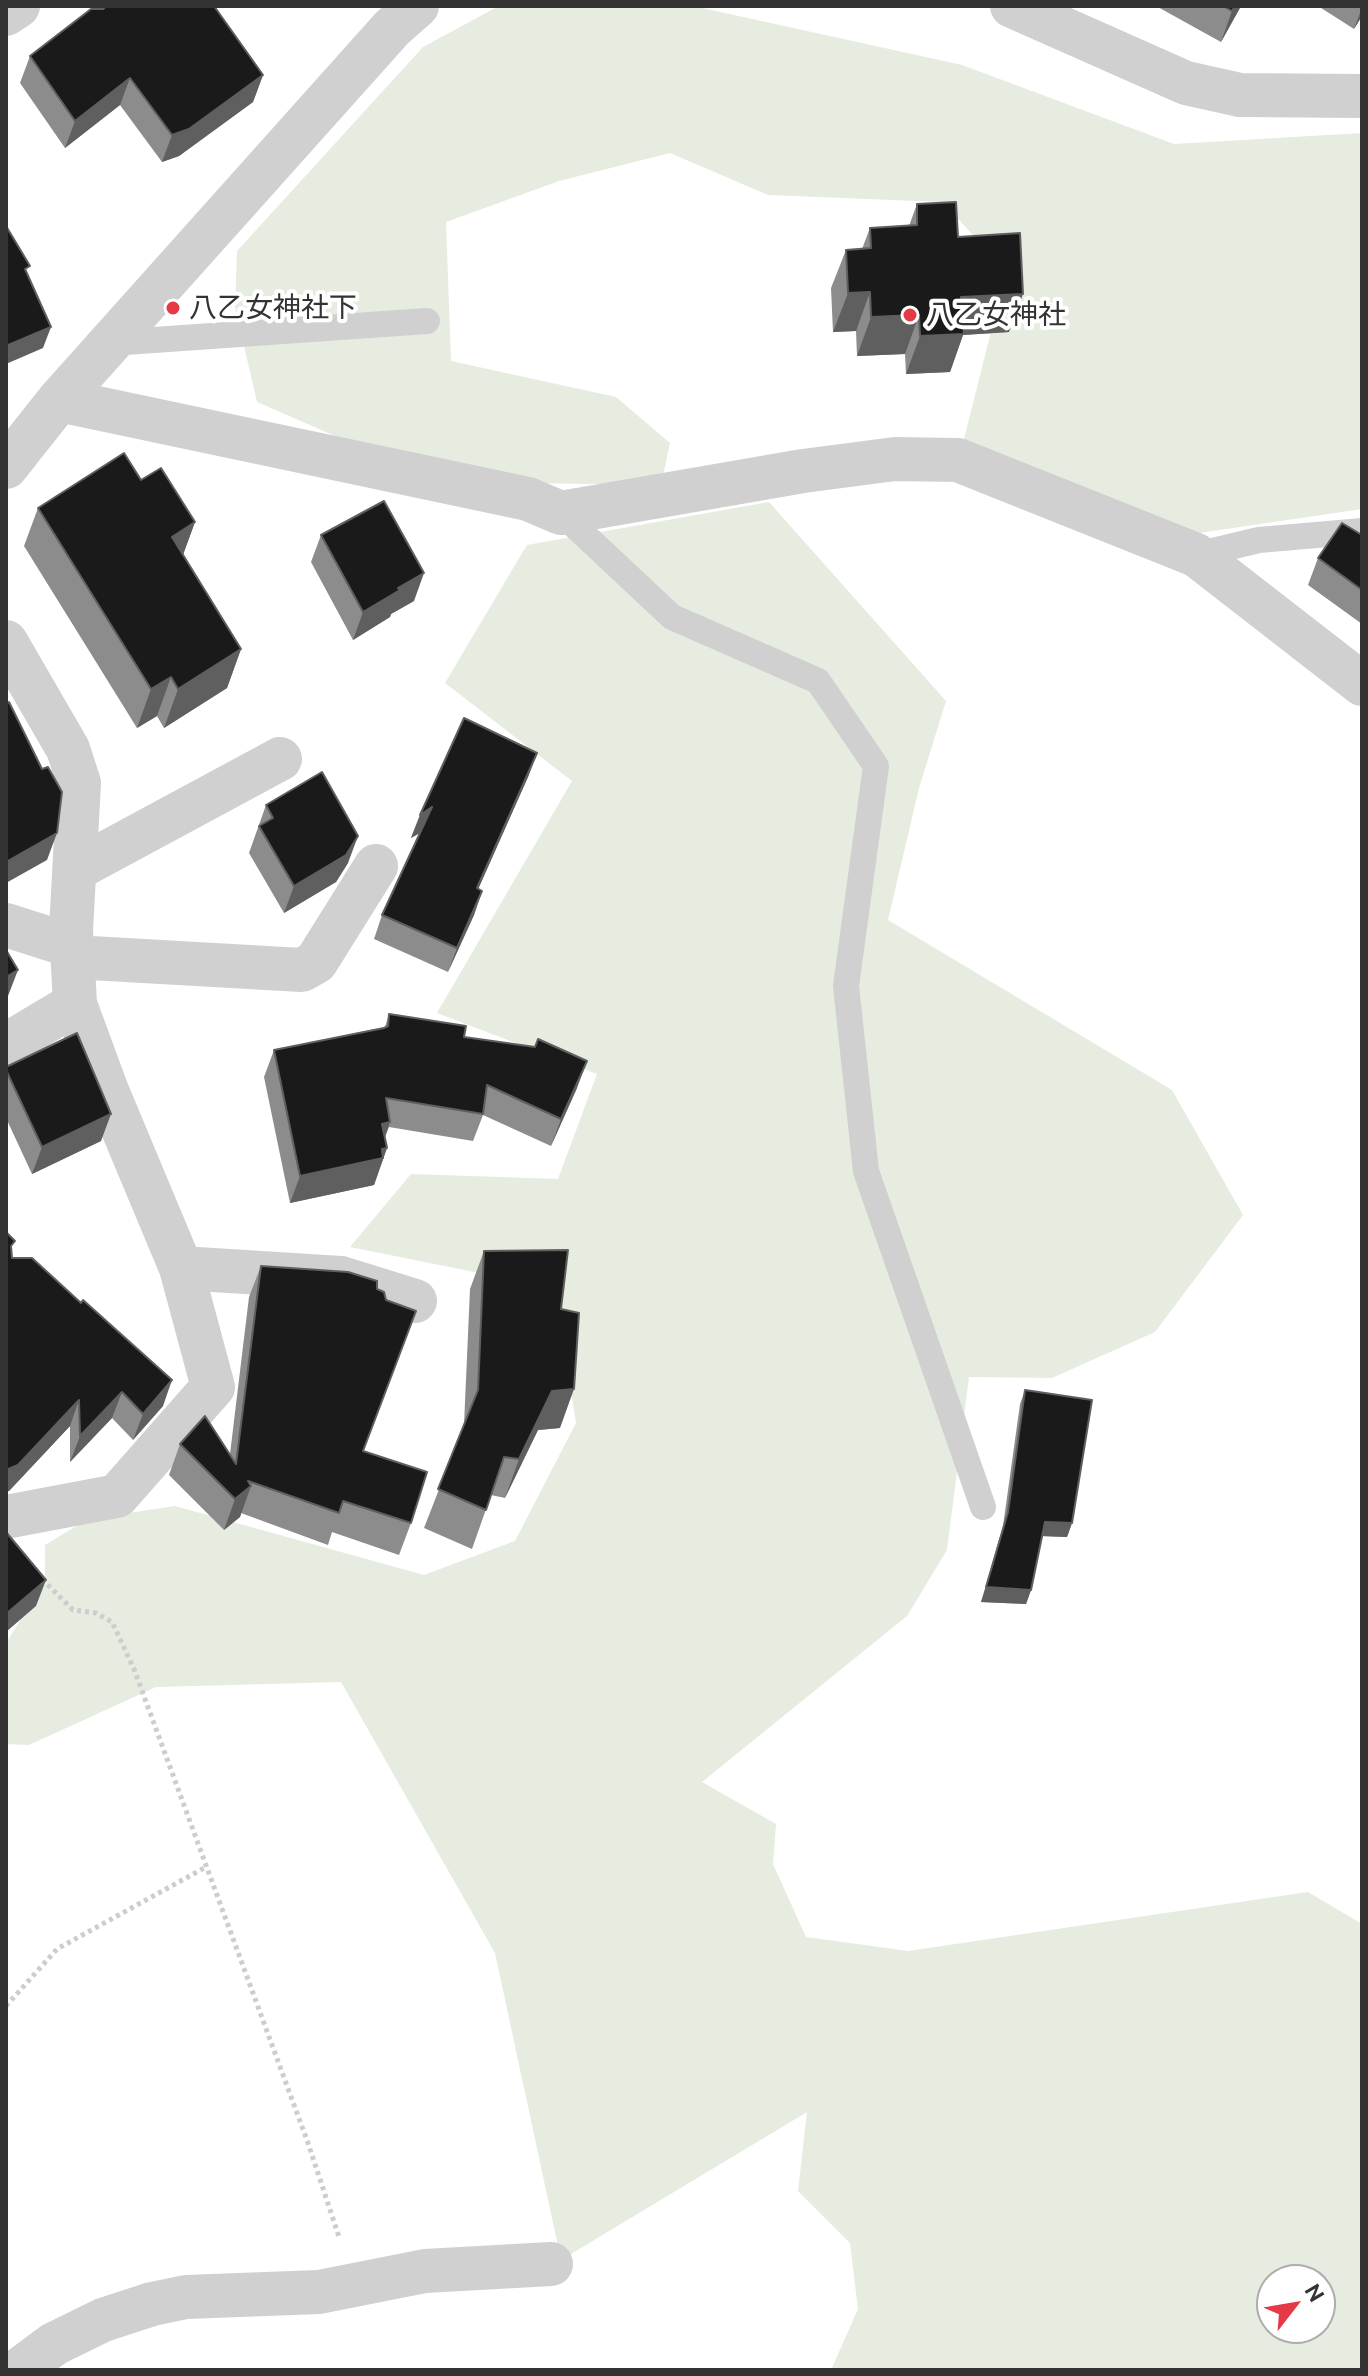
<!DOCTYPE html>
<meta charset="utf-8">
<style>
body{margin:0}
#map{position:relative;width:1368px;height:2376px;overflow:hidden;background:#fff;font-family:Ubuntu,sans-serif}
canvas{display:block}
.frame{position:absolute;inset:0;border:8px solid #333;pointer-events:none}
.north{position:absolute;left:1256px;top:2264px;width:80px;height:80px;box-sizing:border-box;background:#fff;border:2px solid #adadad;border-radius:50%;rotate:59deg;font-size:22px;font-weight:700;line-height:32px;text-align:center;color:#333}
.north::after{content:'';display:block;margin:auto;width:28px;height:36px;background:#e63946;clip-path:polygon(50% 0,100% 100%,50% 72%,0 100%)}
</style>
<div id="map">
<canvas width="1368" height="2376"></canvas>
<div class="frame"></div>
<div class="north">N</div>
</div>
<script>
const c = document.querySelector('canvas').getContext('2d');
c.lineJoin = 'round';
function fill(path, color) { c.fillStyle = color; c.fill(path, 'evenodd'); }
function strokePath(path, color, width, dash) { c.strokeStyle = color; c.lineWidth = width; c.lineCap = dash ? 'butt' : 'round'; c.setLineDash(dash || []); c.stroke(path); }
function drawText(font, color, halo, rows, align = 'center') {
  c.font = font + ' Ubuntu,"Noto Sans JP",sans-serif'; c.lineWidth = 8; c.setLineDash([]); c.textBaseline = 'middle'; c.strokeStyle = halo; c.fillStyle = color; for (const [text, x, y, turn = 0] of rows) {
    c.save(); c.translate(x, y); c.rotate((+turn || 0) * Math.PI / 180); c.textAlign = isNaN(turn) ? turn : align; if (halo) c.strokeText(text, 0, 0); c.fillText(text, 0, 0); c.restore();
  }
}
const green = new Path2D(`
 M499 6H693L962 65 1174 144 1362 133V509L1199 533 963 443 1006 272 943 202 768 195 670 153 559 181 446 222 451 361 616 397 670 443 661 485 524 483 358 446 257 402 235 307 237 251 423 47Z
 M769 502 946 701 919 788 888 920 1172 1090 1243 1215 1155 1332 1052 1378 969 1377 947 1550 907 1616 702 1782 776 1824 773 1864 806 1937 908 1951 1308 1892 1362 1924V2370H831L858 2309 850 2243 798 2191 807 2112 561 2260 495 1953 341 1682 156 1687 29 1745 6 1744V1643L45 1580V1545L88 1519 175 1506 424 1575 515 1541 576 1423 554 1288 350 1247 411 1174 558 1179 597 1074 437 1013 572 781 445 683 527 545ZM1272 2280H1320V2328H1272Z`);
const path = new Path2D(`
 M42 1579 73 1610 96 1613 112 1622 134 1669 308 2143 339 2237
 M6 2006 57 1949 206 1867`);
const service = new Path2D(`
 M111 343 427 321
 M561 513 672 617 818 681 876 766 846 986 866 1171 983 1507
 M1196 555 1259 540 1362 531`);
const minor = new Path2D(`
 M1012 6 1186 83 1240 95 1362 96
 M6 14 18 6
 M59 400 528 499 561 513 803 471 895 459 958 460 1196 555 1362 684
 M6 467 59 400 392 28 417 6
 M6 642 68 749 79 783 71 930 75 1004 6 1045
 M76 869 280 759
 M6 925 72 946
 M73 957 302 970 316 962 376 866
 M181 1268 341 1278 415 1301
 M6 1517 117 1496 213 1387 181 1268 107 1091 75 1004
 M19 2370 54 2344 103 2320 152 2304 186 2297 319 2292 425 2271 551 2264`);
const wall = new Path2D(`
 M1156 6H1241L1221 42Z
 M1318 6H1362V16L1354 29Z
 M30 56 263 75 253 102 179 156 162 162 120 105 65 148 20 83Z
 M917 204 958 237 1009 332 963 335 950 372 906 374 905 354 857 356 856 331 833 332 831 288 846 250 862 249 870 228 909 226Z
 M141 480 195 522 183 555 241 649 227 688 164 728 157 716 137 728 24 546 38 508Z
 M321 535 414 601 391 614 390 617 353 640 311 562Z
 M1362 535V624L1308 585 1318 558Z
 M537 753 528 777 478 889 482 891 474 915 448 972 374 939 382 915 420 833 411 838 420 815Z
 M266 805 348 863 336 882 284 913 249 853Z
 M389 1014 464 1037 577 1088 551 1146 483 1115 473 1141 389 1127 385 1137 387 1148 374 1185 290 1203 264 1077 274 1050 385 1027Z
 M6 1067 101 1141 32 1174 6 1118Z
 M6 1232 11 1251 12 1258 163 1406 133 1440 112 1418 70 1462V1426L9 1491 6 1492Z
 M484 1251 561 1309 560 1428 538 1430 505 1498 491 1495 472 1549 424 1528 464 1425 470 1289Z
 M261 1266 363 1451 411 1523 399 1555 332 1532 328 1545 241 1513 240 1517 224 1530 169 1475 180 1444 230 1454 249 1297Z
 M1025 1390 1072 1523 1067 1537 1042 1536 1031 1590 1026 1604 981 1602 1003 1526 1020 1404Z`);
const shadedWall = new Path2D(`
 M1235 6H1241L1221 42 1232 11Z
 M1362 8V16L1354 29Z
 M263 75 253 102 179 156 162 162 172 135Z
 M130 78 120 105 65 148 75 121Z
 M870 292 856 331 833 332 848 293Z
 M1023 294 1009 332 963 335 950 372 906 374 920 336 961 297Z
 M919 315 905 354 857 356 871 317Z
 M51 327 43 348 6 364V346Z
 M195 522 181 560 172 537Z
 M424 573 414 601 391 614 390 617 353 640 363 612 398 588Z
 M241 649 227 688 164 728 178 689Z
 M171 677 157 716 137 728 151 689Z
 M537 753 528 777 468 912 477 888Z
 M432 807 423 831 411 838 420 815Z
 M57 833 47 860 6 883V862Z
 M358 836 348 863 336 882 284 913 294 886Z
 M482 891 474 915 448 972 457 948Z
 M18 970 8 996 6 997V977Z
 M587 1061 577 1088 551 1146 561 1119Z
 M111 1114 101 1141 32 1174 42 1147Z
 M390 1122 381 1149 382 1124Z
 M387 1148 374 1185 290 1203 300 1176Z
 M172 1380 163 1406 133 1440 143 1414Z
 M574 1389 560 1428 538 1430 505 1498 519 1459 552 1391Z
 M122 1392 112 1418 70 1462 80 1436Z
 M79 1400 70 1426 9 1491 6 1492V1470Z
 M251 1486 240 1517 224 1530 235 1499Z
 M1045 1522 1072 1523 1067 1537 1040 1536Z
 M46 1580 36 1606 6 1632V1614Z
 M986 1587 1031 1590 1026 1604 981 1602Z`);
const building = new Path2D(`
 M107 6H214L263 75 189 129 172 135 130 78 75 121 30 56 91 9H103Z
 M1223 6H1235L1232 11Z
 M956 202 958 237 1020 233 1023 294 961 297 964 334 920 336 919 315 871 317 870 292 848 293 846 250 871 248 870 228 917 225V204Z
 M6 226 30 266 25 269 51 327 6 346Z
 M124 453 141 480 161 468 195 522 172 537 241 649 178 689 171 677 151 689 38 508Z
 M384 501 424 573 398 588 400 590 363 612 321 535Z
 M1342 523 1362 535V590L1318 558Z
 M9 702 42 769 48 767 62 792 57 833 6 862V704Z
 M464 718 537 753 477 888 482 891 457 948 382 915 432 807 420 815Z
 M322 772 358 836 346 855 294 886 259 826 273 818 266 805Z
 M6 950 18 970 6 977Z
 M389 1014 466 1026 464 1037 535 1047 538 1039 587 1061 561 1119 487 1085 483 1114 386 1098 390 1122 382 1124 387 1148 382 1149 383 1158 300 1176 274 1050 384 1028 388 1026Z
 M77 1033 111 1114 42 1147 6 1070V1067Z
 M6 1232 15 1241 11 1246 12 1258H32L81 1303 83 1300 172 1380 143 1414 122 1392 80 1436 79 1400 18 1465 6 1470Z
 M568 1250 561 1309 579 1313 574 1389 552 1391 519 1459 504 1457 486 1510 438 1489 478 1390 484 1251Z
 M261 1266 348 1272 377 1281V1289L384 1292 386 1300 416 1311 363 1451 427 1472 411 1523 343 1501 339 1513 248 1481 251 1486 235 1499 180 1444 205 1416 236 1464Z
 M1025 1390 1092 1400 1072 1523 1045 1522 1031 1590 986 1587 1008 1512Z
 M6 1532 46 1580 6 1614Z`);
const markers = [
 [173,308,8,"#e63946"],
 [910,315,8,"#e63946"]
];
const poiNames = [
 ["八乙女神社下",189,308],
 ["八乙女神社",926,315]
];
fill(green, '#e6ecdf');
strokePath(path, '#cdcdcd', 5, [4, 4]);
strokePath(service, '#d0d0d0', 26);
strokePath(minor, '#d0d0d0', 44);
fill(wall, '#8c8c8c');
fill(shadedWall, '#5f5f5f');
fill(building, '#1a1a1a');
strokePath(building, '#5f5f5f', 2);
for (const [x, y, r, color] of markers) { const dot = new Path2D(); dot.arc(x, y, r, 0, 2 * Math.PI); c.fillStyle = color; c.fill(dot); strokePath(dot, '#fff', 3); }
drawText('28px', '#333', '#fff', poiNames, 'left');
</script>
